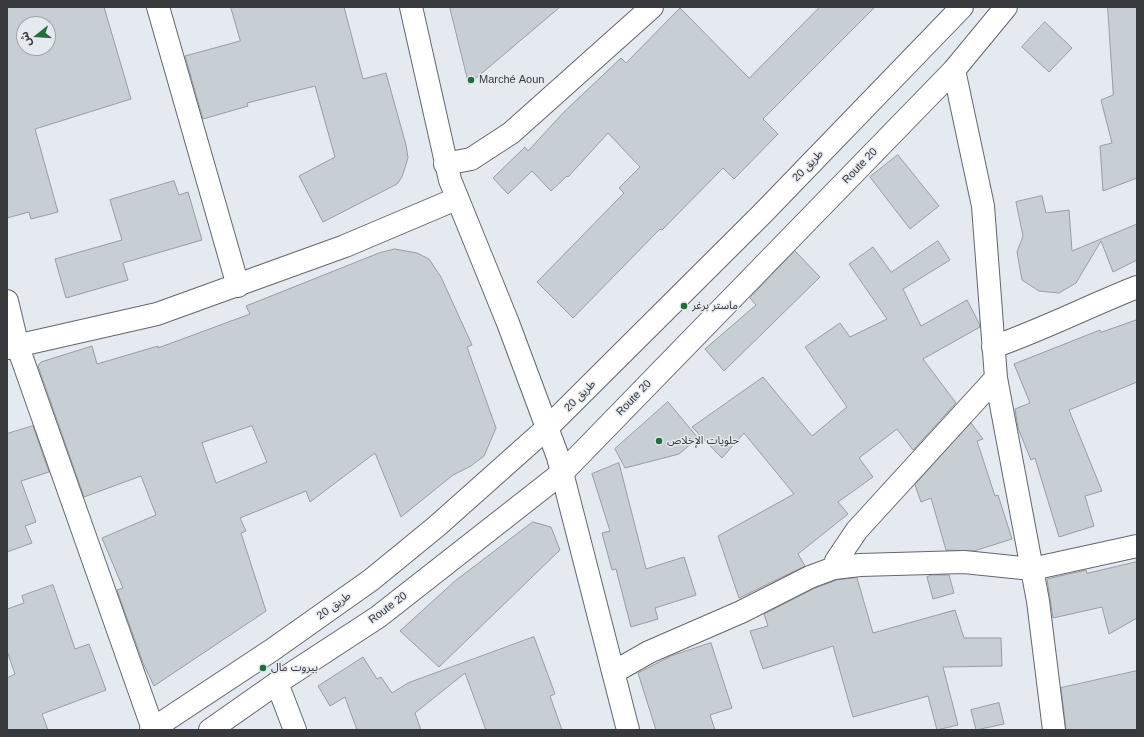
<!DOCTYPE html>
<meta charset="utf-8">
<style>
body{margin:0}
#map{position:relative;width:1144px;height:737px;overflow:hidden;background:#e5e9f0;font-family:Arial,"Noto Sans Arabic",sans-serif}
canvas{display:block}
.frame{position:absolute;inset:0;border:8px solid #37393c;pointer-events:none}
.north{position:absolute;left:16px;top:16px;width:40px;height:40px;box-sizing:border-box;background:#e5e9f0;border:1px solid #9fa3a8;border-radius:50%;rotate:253deg;font-size:11px;font-weight:700;line-height:16px;text-align:center;color:#37393c}
.north::after{content:'';display:block;margin:auto;width:14px;height:18px;background:#226e3d;clip-path:polygon(50% 0,100% 100%,50% 72%,0 100%)}
</style>
<div id="map">
<canvas width="1144" height="737"></canvas>
<div class="frame"></div>
<div class="north">ش</div>
</div>
<script>
const c = document.querySelector('canvas').getContext('2d');
c.lineJoin = 'round';
function fill(path, color) { c.fillStyle = color; c.fill(path, 'evenodd'); }
function strokePath(path, color, width, dash) { c.strokeStyle = color; c.lineWidth = width; c.lineCap = dash ? 'butt' : 'round'; c.setLineDash(dash || []); c.stroke(path); }
function drawText(font, color, halo, rows, align = 'center') {
  c.font = font + ' Arial,"Noto Sans Arabic",sans-serif'; c.lineWidth = 3; c.setLineDash([]); c.textBaseline = 'middle'; c.strokeStyle = halo; c.fillStyle = color; for (const [text, x, y, turn = 0] of rows) {
    c.save(); c.translate(x, y); c.rotate((+turn || 0) * Math.PI / 180); c.textAlign = isNaN(turn) ? turn : align; if (halo) c.strokeText(text, 0, 0); c.fillText(text, 0, 0); c.restore();
  }
}
const building = new Path2D(`
 M7 7H104L131 99 35 129 58 212 31 219 29 212 7 218ZM24 24H48V48H24Z
 M231 7H344L363 79 386 73 406 145 408 158 402 177 397 184 323 222 299 176 335 157 315 86 247 103 248 106 203 119 185 56 240 41Z
 M450 7H560L469 84Z
 M820 7H875L763 119 778 134 734 179 723 168 662 230 660 229 573 318 537 282 624 193 619 188 640 167 608 133 568 177 567 176 551 191 532 171 508 194 493 178 525 147 528 151 564 112 621 58 626 63 680 8 749 78Z
 M1108 7H1137V178L1103 191 1100 146 1112 143 1101 100 1113 95Z
 M1045 22 1072 48 1049 72 1022 47Z
 M898 155 939 206 910 229 870 177Z
 M174 181 179 195 188 192 202 240 123 263 128 280 66 298 55 259 122 240 110 200Z
 M1042 196 1046 213 1069 210 1072 251 1137 224V260L1113 272 1101 241 1076 283 1059 293 1039 291 1022 280 1017 252 1023 236 1016 202Z
 M938 241 950 260 903 289 921 326 967 300 979 323 980 327 923 359 956 403 913 450 897 429 859 458 873 477 838 502 848 514 798 554 805 566 739 598 718 536 794 494 744 433 722 458 692 427 763 377 812 436 847 407 805 347 840 323 850 337 887 319 849 264 873 247 891 272Z
 M395 249 417 253 429 259 441 277 472 345 467 347 496 428 484 456 471 466 453 475 401 517 375 453 310 502 306 491 240 518 246 531 241 533 266 611 154 686 143 663 117 590 123 588 102 538 156 515 141 476 84 497 38 366 41 362 92 346 97 364 158 346V348L250 314 246 306 379 253ZM252 426 267 462 216 483 202 443Z
 M795 251 820 277 724 371 705 349 756 305 750 298Z
 M1137 320V382L1069 410 1102 491 1085 496 1094 526 1059 537 1035 458 1031 460 1018 428 1015 409 1030 403 1014 364 1100 330 1101 332Z
 M668 402 698 438 679 454 625 468 615 449Z
 M971 423 983 439 977 441 995 496 998 495 1012 539 974 551 946 550 931 498 921 502 915 485Z
 M33 426 49 472 21 481 36 522 25 526 32 543 7 552V434Z
 M619 463 646 569 684 557 696 595 655 608 658 619 631 627 616 569 612 570 602 533 610 531 592 474Z
 M533 522 551 527 560 550 439 667 400 631 455 581Z
 M1137 562V618L1109 634 1102 607 1053 618 1047 579 1086 570 1087 573Z
 M932 575H949L954 593 933 599 927 577Z
 M857 578 873 633 955 610 964 638H1001L1002 666 943 667 958 725 937 730 928 696 853 717 833 646 763 669 750 631 768 626 764 614 815 588 837 580Z
 M53 585 75 649 89 644 106 690 42 714 48 730H7V678L15 674 7 651V609L24 603 22 596Z
 M534 637 555 694 550 696 562 730H486L465 673 415 713 421 730H357L345 697 330 706 318 686 363 657 377 679 381 677 392 693 408 683Z
 M711 643 732 708 710 715 715 730H656L638 673 671 656Z
 M1137 671V730H1066L1061 688Z
 M999 703 1004 724 976 730 971 710Z`);
const minor = new Path2D(`
 M158 7 238 286
 M411 7 450 180 508 323 558 457 628 730
 M954 70 983 206 996 378 1038 601 1054 730
 M445 164 471 159 511 133 652 7
 M7 301 18 347 153 729
 M993 347C1042 330 1089 306 1137 287
 M7 348 157 314 345 246 456 199
 M834 568 836 561 857 530 996 378
 M614 672 649 652 741 612 810 577 834 568 860 565 964 562 1032 569 1137 546
 M277 683 295 730`);
const major = new Path2D(`
 M151 730 272 650 371 580 437 526 547 428 763 213 962 7
 M210 730 277 683 378 617 563 472 954 70 1006 7`);
const markers = [
 [471,80,4,"#226e3d"],
 [684,306,4,"#226e3d"],
 [659,441,4,"#226e3d"],
 [263,668,4,"#226e3d"]
];
const poiNames = [
 ["Marché Aoun",479,80],
 ["ماستر برغر",692,306],
 ["حلويات الإخلاص",667,441],
 ["بیروت مال",271,668]
];
const streetNames = [
 ["طريق 20",808,166,-46],
 ["Route 20",860,166,-46],
 ["طريق 20",580,396,-45],
 ["Route 20",634,398,-46],
 ["طريق 20",334,606,-36],
 ["Route 20",388,608,-37]
];
fill(building, '#c7ced4');
strokePath(building, '#969da3', 1);
strokePath(minor, '#64676e', 24);
strokePath(major, '#64676e', 24);
strokePath(minor, '#fff', 22);
strokePath(major, '#fff', 22);
for (const [x, y, r, color] of markers) { const dot = new Path2D(); dot.arc(x, y, r, 0, 2 * Math.PI); c.fillStyle = color; c.fill(dot); strokePath(dot, '#e5e9f0', 1.5); }
drawText('11px', '#37393c', '#e5e9f0', poiNames, 'left');
drawText('11px', '#37393c', '#e5e9f0', streetNames);
</script>
